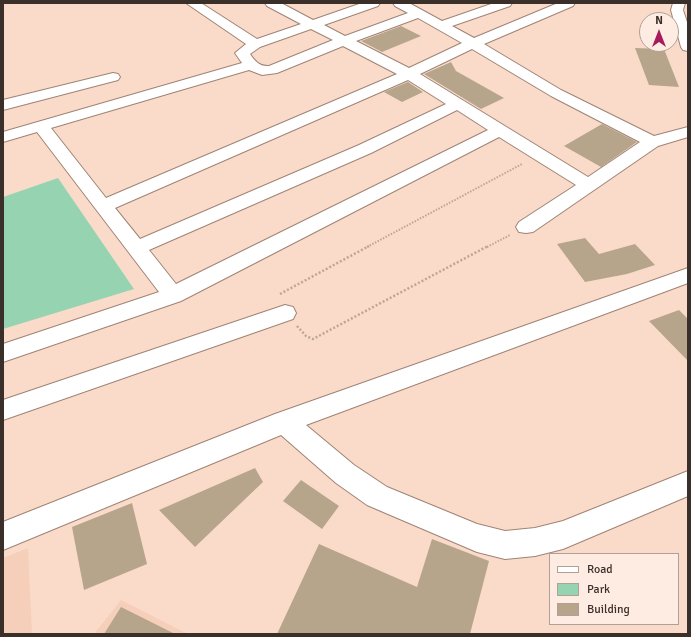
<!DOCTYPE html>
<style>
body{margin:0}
#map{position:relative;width:691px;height:637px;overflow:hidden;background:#fadbca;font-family:Signika,sans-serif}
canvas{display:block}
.frame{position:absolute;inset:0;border:4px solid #3b3029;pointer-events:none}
.legend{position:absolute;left:549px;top:553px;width:130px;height:72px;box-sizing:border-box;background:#feebe1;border:1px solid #b0a097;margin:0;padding:5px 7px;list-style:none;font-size:12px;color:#3b3029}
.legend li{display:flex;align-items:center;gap:8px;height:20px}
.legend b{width:20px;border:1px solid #b0a097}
.north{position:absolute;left:639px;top:12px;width:40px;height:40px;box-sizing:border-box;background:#feebe1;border:1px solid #b0a097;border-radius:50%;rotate:0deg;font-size:11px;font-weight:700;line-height:16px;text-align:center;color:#3b3029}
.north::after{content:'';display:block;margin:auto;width:14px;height:18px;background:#a71a5c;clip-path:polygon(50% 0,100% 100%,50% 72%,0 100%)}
</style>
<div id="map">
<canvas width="691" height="637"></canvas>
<div class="frame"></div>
<ul class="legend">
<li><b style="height:5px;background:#fff"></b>Road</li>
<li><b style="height:11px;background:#96d4b1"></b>Park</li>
<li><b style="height:11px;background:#b6a58b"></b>Building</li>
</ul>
<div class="north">N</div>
</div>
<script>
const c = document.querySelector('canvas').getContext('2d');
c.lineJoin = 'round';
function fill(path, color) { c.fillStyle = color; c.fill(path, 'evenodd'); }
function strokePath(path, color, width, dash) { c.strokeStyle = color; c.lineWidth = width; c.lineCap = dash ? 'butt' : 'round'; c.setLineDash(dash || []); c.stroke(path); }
const built = new Path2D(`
 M28 548 32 634H3V558Z
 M121 600 188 634H94Z`);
const green = new Path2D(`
 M58 178 134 289 3 329V197Z`);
const building = new Path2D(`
 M401 26 421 36 382 52 361 41Z
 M635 48 664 49 679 87 649 85Z
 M451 62 456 71 504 98 481 109 424 74Z
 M408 82 423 92 402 102 384 92Z
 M602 124 637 142 601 167 564 146Z
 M585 238 599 254 635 244 655 265 627 274 585 282 557 244Z
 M679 310 688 319V361L649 321Z
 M255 468 263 482 195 547 159 510Z
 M301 480 339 506 322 529 283 501Z
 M132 503 147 564 84 590 72 527Z
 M432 539 489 561 470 634H277L319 544 417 587Z
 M121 607 175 634H104Z`);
const pathFar1 = new Path2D(`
 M367 247 522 164
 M487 247 510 235`);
const path = new Path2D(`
 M280 294 369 246
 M297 326 306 336 313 339 488 246`);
const minor = new Path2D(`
 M186 3H201L257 39 301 24 267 6 265 3H281L313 20 362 3H380L378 6 324 25 345 36 408 13 395 6 393 3H409L442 21 494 3H512L510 6 452 26 474 38 558 3H575L573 6 484 44 561 90 654 136 688 127V137L658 146 533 232 526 233 519 232 516 227 519 222 576 185 499 137 181 301 3 362V344L159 292 37 132 3 142V132L242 63 235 53 246 44ZM418 18 462 43 409 68 356 41ZM311 29 333 40 269 66C260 67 255 61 250 54L260 47ZM343 46 397 74 106 198 51 128 249 70 262 75 277 73ZM472 49 551 96 640 142 588 177 420 74ZM408 80 446 104 359 145 140 239 115 208ZM457 110 488 130 176 284 149 250 371 153Z
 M673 3H685L683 10 688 25V51L683 50 681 47 671 10Z
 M113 73 118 74 120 77 118 80 3 110V100Z
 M688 268V283L306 425 354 465 387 487 477 524 505 531 535 528 563 521 688 471V496L563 549 535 556 505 559 477 552 367 505 336 483 281 435 3 550V522L275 414Z
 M285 305 293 307 296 313 293 319 3 420V400Z`);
fill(built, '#f5cfba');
fill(green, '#96d4b1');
fill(building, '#b6a58b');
strokePath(minor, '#9f8374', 2);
strokePath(pathFar1, '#bda597', 2, [1.5, 1.5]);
strokePath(path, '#bda597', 2.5, [2, 2]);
fill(minor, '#fff');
</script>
